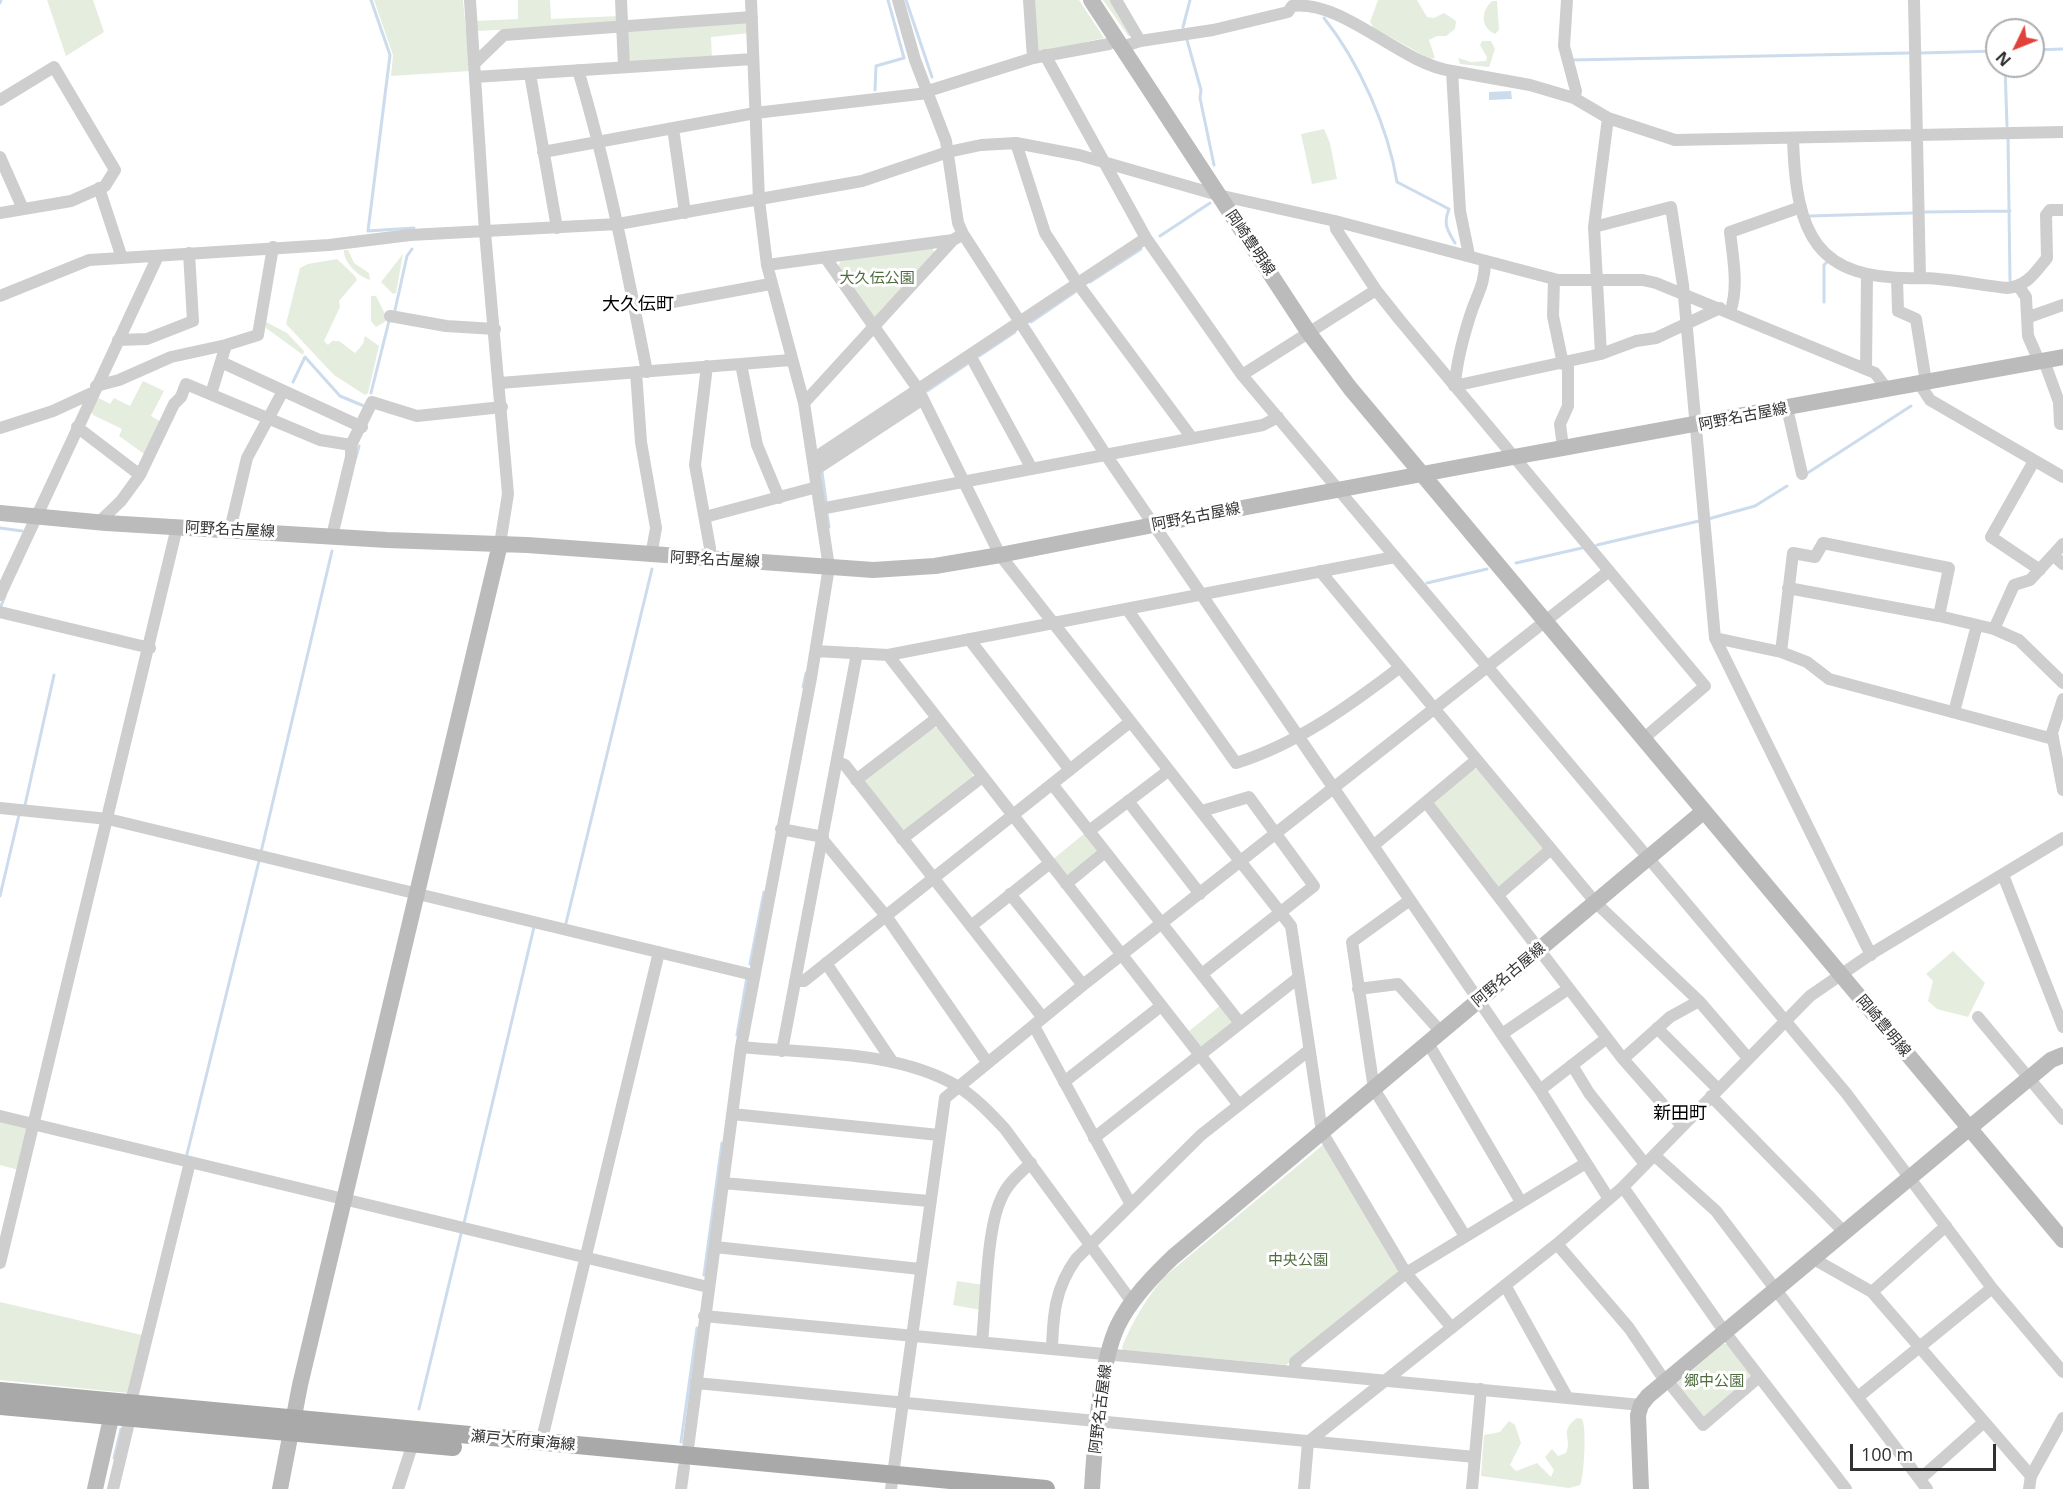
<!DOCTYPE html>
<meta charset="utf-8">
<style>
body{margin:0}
#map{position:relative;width:2063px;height:1489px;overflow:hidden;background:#fff;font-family:"Open Sans",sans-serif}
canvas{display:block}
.north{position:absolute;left:1985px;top:18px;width:60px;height:60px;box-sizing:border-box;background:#fff;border:2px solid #adadad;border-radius:50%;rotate:227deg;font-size:16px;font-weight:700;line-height:24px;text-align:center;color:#313131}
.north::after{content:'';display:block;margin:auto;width:21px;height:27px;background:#e0423a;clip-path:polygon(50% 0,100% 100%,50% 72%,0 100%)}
.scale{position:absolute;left:1850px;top:1444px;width:146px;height:27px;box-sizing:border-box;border:3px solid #313131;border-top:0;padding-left:8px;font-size:18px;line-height:21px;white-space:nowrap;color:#313131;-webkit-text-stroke:4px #fff;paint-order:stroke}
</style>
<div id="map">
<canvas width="2063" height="1489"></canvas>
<div class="north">N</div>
<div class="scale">100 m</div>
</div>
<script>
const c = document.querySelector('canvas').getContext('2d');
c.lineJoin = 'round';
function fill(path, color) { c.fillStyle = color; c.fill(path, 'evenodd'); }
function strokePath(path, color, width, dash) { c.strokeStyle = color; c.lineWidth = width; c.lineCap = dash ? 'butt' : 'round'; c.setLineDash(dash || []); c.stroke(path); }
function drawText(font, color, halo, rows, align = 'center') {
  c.font = font + ' "Open Sans","Noto Sans JP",sans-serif'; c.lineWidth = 6; c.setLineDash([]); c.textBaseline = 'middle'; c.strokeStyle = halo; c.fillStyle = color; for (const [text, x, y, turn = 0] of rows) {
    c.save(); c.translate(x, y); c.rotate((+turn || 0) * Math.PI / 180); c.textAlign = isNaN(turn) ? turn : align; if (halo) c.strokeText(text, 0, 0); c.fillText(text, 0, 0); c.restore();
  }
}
const green = new Path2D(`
 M47 0H93L104 32 66 56Z
 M374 0H463L470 71 391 76 393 55Z
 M518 0H550L551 19 619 16V24L476 31 475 21 518 19Z
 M1033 0H1079L1104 38 1038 52Z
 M1103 0H1111L1130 34 1129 37Z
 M1378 0H1417L1427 17 1434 18 1444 13 1456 21 1455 29 1446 36H1437L1429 40 1435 58 1430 59 1374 28 1370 22Z
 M1492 1H1497L1499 30 1495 34C1480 27 1481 11 1492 1Z
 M749 23 750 33 711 37 712 59 628 64 624 29Z
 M1482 41H1491L1495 49 1489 67 1460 64 1458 58 1471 62 1486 61 1487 57 1480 45Z
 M1324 129 1330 143 1337 179 1312 184 1301 134Z
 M932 247 935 254 877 317H873L838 267 841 260Z
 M344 250H348L354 263 369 273 370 280C359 277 343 262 344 250Z
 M403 254 396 293 393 294 381 282Z
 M337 259 355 276 357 280 339 301 340 307 324 341 328 345 332 341H339L355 353 363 344 365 336 379 346 368 393 365 395 334 375 286 324 300 268 308 264Z
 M371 296H376L387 318 385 322 376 327 371 321Z
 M266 322 287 333 304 351 303 355 266 328Z
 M143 381 164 391 151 416 161 422 147 456 119 436 122 429 93 415 90 408 95 396 110 404 114 398 130 406Z
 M933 727 938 728 972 771 973 778 905 831 900 830 864 779Z
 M1473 769H1478L1544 846 1543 852 1502 888 1497 887 1435 807 1434 802Z
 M1085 833 1099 850 1098 854 1066 876 1052 860Z
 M1953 951 1985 983 1968 1017 1937 1009 1928 1001 1933 981 1926 974Z
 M1221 1005 1234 1025 1200 1047 1188 1032Z
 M0 1121 26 1127 28 1131 19 1170 0 1165Z
 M1324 1144 1399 1273 1286 1365 1123 1350 1122 1347C1133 1321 1145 1300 1164 1277Z
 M957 1281 984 1285 981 1310 953 1305Z
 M0 1302 142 1335 128 1393 0 1380Z
 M1723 1344H1727L1753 1375 1705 1419 1677 1383Z
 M1577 1418 1582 1419C1587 1427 1584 1479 1580 1485L1569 1488 1481 1476 1484 1435 1500 1432 1509 1421 1515 1425 1521 1443 1510 1465 1516 1471 1537 1463 1551 1477 1554 1470 1545 1457 1552 1449 1558 1456 1566 1453C1573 1437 1558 1432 1577 1418Z`);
const water = new Path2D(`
 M1511 91 1512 99 1489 100V92Z`);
const stream = new Path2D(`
 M371 0 390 55 368 231 414 228
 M906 0 932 77
 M0 3 1 0
 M1324 18C1359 62 1388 127 1397 182L1449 209C1443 223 1447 230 1455 243
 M1183 27 1190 0
 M1187 40 1201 90 1200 98 1214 165
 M2033 50 2063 49
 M1921 53 1997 51
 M1572 60 1909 53
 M2005 66 2007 126
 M875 90 876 66 904 58 888 0
 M2008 137 2010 280
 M1923 212 2010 211
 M1809 216 1913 213
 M1160 236 1210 203
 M1090 282 1141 249
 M1824 302V265L1827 262
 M395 310 407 256 412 249
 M1031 322 1075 292
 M979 356 1015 332
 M293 382 305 357 340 396 364 406
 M927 391 967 364
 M371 393 389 321
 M356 457 359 446
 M822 472 826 501
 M1806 474 1911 406
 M827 513 829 527
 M1708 519 1755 506 1787 486
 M0 528 22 531
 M1597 545 1699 521
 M1516 563 1582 548
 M1427 583 1487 569
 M1 606 5 596
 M803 687 806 673
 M25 805 54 675
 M261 852 332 551
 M0 896 19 815
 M566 923 652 569
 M750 964 764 892
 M737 1035 747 977
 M187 1154 259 861
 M464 1223 534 927
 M704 1275 722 1143
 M419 1409 461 1234
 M681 1442 697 1328
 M114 1458 121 1429`);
const street = new Path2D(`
 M470 0 485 232 508 494 500 544
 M621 0 624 67
 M898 0 915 60 946 141 958 223 963 234 1106 455 1540 1090 1609 1199
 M1029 0 1033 58
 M1116 0 1140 41
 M1914 0 1920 278
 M1122 47 1140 41 1213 30 1288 12 1292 6C1345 0 1400 64 1452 71
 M1045 55 1146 238 1242 375 1846 1093 1992 1288 2063 1372
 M474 64 504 35 752 17
 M578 70C608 170 627 270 647 372
 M530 74 557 228
 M475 77 753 59
 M928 91 1033 58 1109 44 1117 39
 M1574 98 1608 118 1675 140 2063 132
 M0 100 54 67 115 170 105 186 71 201 0 213
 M673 128 685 213
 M1793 138C1796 234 1814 281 1920 278 1948 278 1979 285 2007 288 2027 286 2035 273 2047 258L2046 215 2050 210H2063
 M1016 143 1045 233 1078 284 1192 438
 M543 152 755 113 928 93
 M0 157 23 209
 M99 188 122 258
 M1335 221 1336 229 1376 290 1399 319 1705 686 1643 739
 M1594 227 1671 207 1683 285 1715 638 1871 955
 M1469 255 1460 211 1452 71 1530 85 1574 98 1576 91 1564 46 1567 0
 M825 257 918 389 1000 555 1291 926 1322 1132 1406 1273 1452 1328
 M767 265 953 240
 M1897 278 1898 311 1916 319 1926 382
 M1554 279 1553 316 1563 364
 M2019 287 2026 297 2028 336 2039 361
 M0 296 89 260 329 245 410 235 618 224 862 181 948 152 981 145 1016 143 1079 155 1218 195 1335 221 1558 280H1643L1656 283 1875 373 1887 389
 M635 309 770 284
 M1730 312C1739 288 1733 258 1730 232L1801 207
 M390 316 446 326 495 329
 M2029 317 2063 305
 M118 340 147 339 193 321 189 253
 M1601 354 1594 227 1608 118
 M970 355 1032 469
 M2044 361 2059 402 2060 424H2063
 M221 362 362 427
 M741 364 757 445 779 498
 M707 366 695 465 710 548 707 559
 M1866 369 1867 275
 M636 372 641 442 656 528 651 556
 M1242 375 1376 290
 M500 383 791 360
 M1919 383 1930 400 2063 477
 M1455 384C1457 359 1464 334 1472 310 1479 291 1485 282 1485 261
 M96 386 119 380 171 357 226 345
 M1454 386 1601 354 1636 341 1656 338 1720 308
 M211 394 226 345 258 335 273 247
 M804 403 953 240 963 234
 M1787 408 1802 474
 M77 427 140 475 121 501 98 523
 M0 428 53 411 92 393
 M1563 447 1560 424 1568 406V362
 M813 459 1146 238
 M2034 461 1991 537 2040 570
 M815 470 923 399
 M140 475 174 404 181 397 186 384 320 440 351 445
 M820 509 1263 425 1278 417
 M705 517 817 487
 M230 530 247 458 283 391
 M332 536 351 457V445L372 402 417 416 502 407
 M2053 555 2063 564
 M1320 571 1596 903 1699 1001 1748 1058
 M1788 588 1939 616 1994 629 2019 640 2063 683
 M0 595 158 256
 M1127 609 1236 763C1297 744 1349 706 1399 668
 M0 612 150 648
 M1994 629 2014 585 2030 580 2063 544
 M1715 638 1781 652 1807 662 1829 679 2053 739
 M969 639 1070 770
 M816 651 888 655 1395 557
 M1781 652 1793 553 1815 557 1823 543 1949 568 1939 616
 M888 655 1239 1105
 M2063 699 2052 733 2063 790
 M1954 712 1977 625
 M838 762 845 765 1043 1018
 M856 780 937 718
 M1052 784 1240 1023
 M1128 801 1200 894
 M1426 802 1623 1059 1682 1126
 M0 808 108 819 753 975
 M781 829 823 837
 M1089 831 1168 771
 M902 839 982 777
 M823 840 886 916 987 1062
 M1373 846 1475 761
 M2003 875 2063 1027
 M1066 884 1105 852
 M1010 894 1083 985
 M1498 895 1550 850
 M1410 900 1352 942 1374 1089 1465 1236
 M971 926 1050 863
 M826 963 892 1061
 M1202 974 1314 886 1249 797 1202 811
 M795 981H804L1130 722
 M1358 989 1398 984 1441 1032
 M1978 1017 2063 1119
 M1034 1026 1130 1203
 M1657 1028 1718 1089
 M1502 1034 1568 989
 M1428 1043 1521 1202
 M741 1047C811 1054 896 1050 957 1086 975 1097 991 1114 1005 1129L1132 1302
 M782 1051 857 653
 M1623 1059 1670 1017 1699 1001
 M1572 1065 1589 1093 1645 1164
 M1064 1082 1161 1006
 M1540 1090 1607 1038
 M1711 1096 1844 1232
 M732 1114 939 1135
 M0 1116 708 1287
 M1094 1138 1298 978
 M1654 1155 1716 1211 1927 1489
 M723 1183 929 1201
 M1623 1187 1724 1331 1846 1489
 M1557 1244 1629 1328 1665 1381
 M715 1247 920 1269
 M1812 1258 1872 1292 2031 1476
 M0 1263 177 527
 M1505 1285 1567 1397
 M1872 1292 1946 1226
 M704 1316 1641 1405
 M982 1342C986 1305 986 1231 1001 1199 1007 1184 1019 1174 1031 1163
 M1052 1349C1053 1315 1055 1288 1076 1259L1201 1135 1308 1051
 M1296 1371 1295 1362 1406 1273 1586 1163
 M1666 1379 1703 1425 1759 1377
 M696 1383 1475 1457
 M1858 1397 1992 1288
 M131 1402 190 1162
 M541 1443 659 952
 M687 1456 741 1047 811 678 829 567 804 403 767 265 759 200 751 0
 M1920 1479 1984 1422
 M113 1489 130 1418
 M398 1489 413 1443
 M681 1489 684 1467
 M891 1489 945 1098 1083 985 1609 571
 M1304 1489 1308 1442 1557 1244 1623 1187 1810 996 1874 952 2063 838
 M1472 1489 1481 1389
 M2029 1489 2031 1476 2063 1418`);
const secondary = new Path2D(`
 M1091 0 1309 333 1350 388 2063 1240
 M0 513 106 523 387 540 527 545 873 570 935 566 1000 555C1354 485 1708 421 2063 357
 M95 1489 114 1405
 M280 1489 300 1385 500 544
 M1092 1489C1095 1444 1099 1365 1118 1325 1131 1299 1152 1277 1173 1257L1704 811
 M1641 1489 1638 1415 1641 1405 1648 1396 2051 1060 2063 1055`);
const primary = new Path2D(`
 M0 1391 1046 1489
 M0 1406 453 1447`);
const streetNames = [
 ["岡崎豊明線",1250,243,56],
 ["阿野名古屋線",1743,417,-11],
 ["阿野名古屋線",1196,517,-11],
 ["阿野名古屋線",230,530,3],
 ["阿野名古屋線",715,560,3],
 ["阿野名古屋線",1509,975,-40],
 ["岡崎豊明線",1883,1026,50],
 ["阿野名古屋線",1101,1409,-83],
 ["瀬戸大府東海線",523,1441,5]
];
const parkNames = [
 ["大久伝公園",877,279],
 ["中央公園",1298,1261],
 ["郷中公園",1714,1382]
];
const quarterNames = [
 ["大久伝町",638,305],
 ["新田町",1680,1114]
];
fill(green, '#e5eddf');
fill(water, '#ccdcec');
strokePath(stream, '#ccdcec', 3);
strokePath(street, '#cecece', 12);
strokePath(secondary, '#bbb', 16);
strokePath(primary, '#a9a9a9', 18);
drawText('15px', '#313131', '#fff', streetNames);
drawText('15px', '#4e6c3f', '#fff', parkNames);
drawText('18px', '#000', '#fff', quarterNames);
</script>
